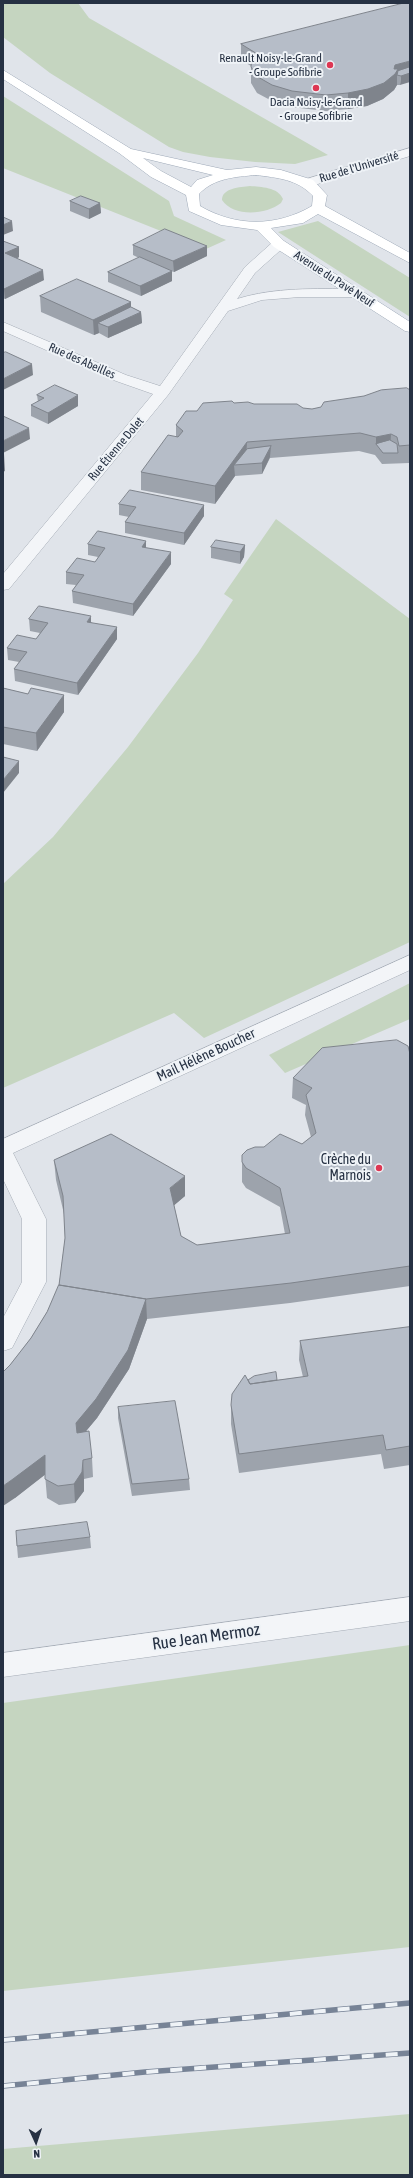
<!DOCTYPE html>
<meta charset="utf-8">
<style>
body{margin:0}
#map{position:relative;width:413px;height:2178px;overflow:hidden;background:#e0e4ea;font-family:"Asap Condensed",sans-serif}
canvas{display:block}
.frame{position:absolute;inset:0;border:4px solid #263143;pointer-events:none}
.north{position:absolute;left:16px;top:2122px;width:40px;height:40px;-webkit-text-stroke:3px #eff3f7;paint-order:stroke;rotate:177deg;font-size:11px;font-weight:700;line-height:16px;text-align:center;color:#263143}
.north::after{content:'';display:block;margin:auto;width:14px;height:18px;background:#263143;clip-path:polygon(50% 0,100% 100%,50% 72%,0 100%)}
</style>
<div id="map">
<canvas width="413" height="2178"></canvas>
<div class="frame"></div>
<div class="north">N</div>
</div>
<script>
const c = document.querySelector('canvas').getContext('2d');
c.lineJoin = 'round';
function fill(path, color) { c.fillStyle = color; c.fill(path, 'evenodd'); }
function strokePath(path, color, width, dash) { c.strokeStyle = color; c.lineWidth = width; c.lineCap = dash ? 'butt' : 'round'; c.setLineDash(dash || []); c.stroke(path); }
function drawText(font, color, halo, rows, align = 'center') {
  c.font = font + ' "Asap Condensed",sans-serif'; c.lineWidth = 4; c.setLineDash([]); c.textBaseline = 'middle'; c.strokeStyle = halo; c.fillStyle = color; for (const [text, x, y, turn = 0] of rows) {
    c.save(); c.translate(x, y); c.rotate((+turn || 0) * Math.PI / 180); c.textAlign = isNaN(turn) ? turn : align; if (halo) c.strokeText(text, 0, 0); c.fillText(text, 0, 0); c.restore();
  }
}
const green = new Path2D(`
 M3 3H78L89 18 328 155 295 164 255 162 210 157 183 152 169 147 50 73 3 37Z
 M3 96 169 201 174 216 226 240 206 249 3 168Z
 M250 186C261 187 278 187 283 199L281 203C266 215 233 217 222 200 222 188 240 187 250 186Z
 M318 221 410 278V317L278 232Z
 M276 519 410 619V942L204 1038 174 1013 3 1088V884L53 837 128 747 198 653 233 600 224 594Z
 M410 983V1019L285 1073 269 1055Z
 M410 1645V1947L3 1991V1703Z
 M410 2114V2175H3V2149Z`);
const minor = new Path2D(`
 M410 148V156L308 187 301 183 303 180Z
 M279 240 286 244 284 247 255 273 237 299C275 287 315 289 355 289L362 293 355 297H300L262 300 228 311 168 395 9 589 3 590V574L153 394 116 381 3 331V322L126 375 160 386 245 267 274 241Z
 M410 955V970L13 1153 46 1219V1282L12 1348 3 1351V1318L22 1282V1219L3 1179V1139Z
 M410 1597V1621L3 1677V1653Z`);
const major = new Path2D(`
 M3 70 131 149 227 170 256 167 281 170 313 180 327 195 325 206 410 253V263L318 214 303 223 271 228 284 241 410 322V332L405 331 274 247 257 230 221 225 189 211 186 195 151 177 119 153 3 79ZM143 158 213 175 197 180 191 187 161 171ZM256 175C278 178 297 179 313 196L312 206C276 227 236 227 200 206L199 194C214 178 235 177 256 175Z`);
const rail = new Path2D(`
 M3 2040 410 2003
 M3 2086 145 2072 410 2053`);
const wall = new Path2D(`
 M410 3 400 85H397L394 90 383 99 367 106 348 109 326 111 291 107 272 101 257 93 251 83V66L241 60V44Z
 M70 201 100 203 101 213 89 219 70 211Z
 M3 241 19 247V257L17 259 44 280 5 299 3 298Z
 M133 245 207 256 174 272 171 271H172V281L141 296 108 282V272L139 258 133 255Z
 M40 296 131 302V307L141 312 142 323 108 338 99 333 94 335 41 312Z
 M410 390V464L409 463 382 464 375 455 359 451 270 458 262 474 235 476 215 504 141 490V472L176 436V425L197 411 234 403 303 408 312 409Z
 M37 395 78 406 48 424 31 416V405L38 402Z
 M119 504 204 505V516L184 545 125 533V522L129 517 119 515Z
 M146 541V548L171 564 133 616 73 603 72 591 76 585 66 584V572L95 562 98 557 88 555V544Z
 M245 545 244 557 240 564 211 558V547Z
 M29 619 91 622 117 639 78 695 15 681 14 669 19 662 8 660 7 648 36 639 40 633 30 631Z
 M3 688 28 694 64 695V712L37 751 3 744Z
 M410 1054V1286L290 1303 147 1319 129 1369 97 1418 86 1431 92 1458 93 1477 84 1479V1491L75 1503 59 1505 47 1498 45 1474 15 1498 10 1365 31 1338 47 1312 59 1285 65 1238 64 1214 56 1180 54 1160 185 1196 174 1205 181 1236 197 1245 285 1234 280 1207 246 1188 242 1182V1155L264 1147 302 1144 311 1137 305 1115 306 1105 292 1098 293 1078Z
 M410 1327V1465L384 1469 381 1454 239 1473 231 1424V1405L248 1380H277L303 1377 299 1360 300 1341Z
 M118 1407 189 1479 190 1490 132 1496 118 1418Z
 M90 1537 91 1548 18 1558 17 1546Z`);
const shadedWall = new Path2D(`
 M410 61V82L400 85 401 76 397 75V85L394 90 383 99 367 106 348 109V93L394 69 395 65Z
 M100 203 101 213 89 219V209Z
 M12 221 13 231 3 235V225Z
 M207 246V256L174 272 173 261Z
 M19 247V257L6 264 5 253Z
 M43 270 44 280 5 299 4 289Z
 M172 271V281L141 296 140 286Z
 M131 302V317L141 312 142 323 108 338V327L98 323 99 333 94 335 93 320Z
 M32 364 33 375 3 390V379Z
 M78 395V406L48 424V413Z
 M29 428 30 439 3 453V441Z
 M391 434 390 451 383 453 376 444V437Z
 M247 442 246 460 234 465 235 476 215 504V486Z
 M271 446 270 457 262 474V463Z
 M4 454 5 471 3 472V455Z
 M204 505V516L184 545V533Z
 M146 541V552L142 547Z
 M245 545 244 557 240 564V552Z
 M171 552V564L133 616V604Z
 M91 616V627L87 622Z
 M117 627V639L78 695 77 683Z
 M64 695V712L37 751 36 733Z
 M19 761V773L3 793V780Z
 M185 1176V1196L171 1208 170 1188Z
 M146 1299 147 1319 129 1369 97 1418 77 1442 76 1423Z
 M45 1455 46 1474 15 1498 3 1506V1486Z
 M83 1460 84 1479V1491L75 1503 74 1484Z`);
const building = new Path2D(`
 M404 3H410V61L395 65 394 69H398L395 74 384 83 368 89 348 93 326 95 292 91 272 85 258 77 251 67 252 57 256 58 259 55 241 44Z
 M410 67V73L401 76 397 75 398 71Z
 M81 196 100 203 89 209 70 201Z
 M3 217 12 221 3 225Z
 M165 229 207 246 173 261 133 245Z
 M3 241 19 247 5 253 43 270 4 289 3 288Z
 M140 257 172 271 140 286 108 272Z
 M77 279 131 302 93 320 40 296Z
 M131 307 141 312 108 327 98 323Z
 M6 352 32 364 3 379V353Z
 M55 385 78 395 48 413 31 405 44 398 37 395Z
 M407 388 410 390V445L399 446 397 437 391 434 376 437 360 433 247 442 215 486 141 472 168 435 178 437 183 431 176 425 186 411H197L203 403 232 401 234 403 248 402 254 404H297L303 408 312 409 321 407 324 402 364 396 381 390Z
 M3 416 29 428 3 441Z
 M390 440 397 444 398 453H383L376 444Z
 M271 446 262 463 234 465 247 449Z
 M130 490 204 505 184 533 125 522 136 507 119 504Z
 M98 531 146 541 142 547 171 552 133 604 72 591 84 575 66 572 77 558 95 562 105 548 88 544Z
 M216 540 245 545 240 552 211 547Z
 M39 606 91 616 87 622 117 627 77 683 14 669 27 652 7 648 17 635 36 639 48 623 29 619Z
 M3 688 28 694 31 688 64 695 36 733 3 727Z
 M3 757 19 761 3 780Z
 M397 1040 408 1046 410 1054V1266L291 1283 146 1299 59 1285 65 1238 63 1196 54 1160 111 1134 185 1176 170 1188 181 1236 197 1245 290 1233 280 1188 246 1168 242 1162V1155L247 1150 255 1147H264L280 1134 302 1144 316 1133 306 1095 312 1088 293 1078 322 1048Z
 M59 1285 146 1299 128 1350 96 1399 76 1423 77 1433 89 1431 92 1458 83 1460 82 1472 74 1484 58 1486 45 1479V1455L13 1479 3 1486V1372L10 1365 31 1338 47 1312Z
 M410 1327V1446L386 1450 383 1435 239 1454 231 1405 232 1394 245 1375 250 1384 308 1376 300 1341Z
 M276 1372 277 1380 250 1384 248 1380 254 1376Z
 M175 1401 189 1479 132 1484 118 1407Z
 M87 1522 90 1537 17 1546 16 1531Z`);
const markers = [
 [330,65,4,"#dd3753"],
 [316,88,4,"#dd3753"],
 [379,1168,4,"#dd3753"]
];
const farPoinames = [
 ["Renault Noisy-le-Grand",322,58],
 ["- Groupe Sofibrie",322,72],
 ["Dacia Noisy-le-Grand",316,102,"center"],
 ["- Groupe Sofibrie",316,116,"center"]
];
const farStreetnames = [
 ["Rue de l'Université",359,167,-17],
 ["Avenue du Pavé Neuf",334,279,33],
 ["Rue des Abeilles",82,361,24],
 ["Rue Étienne Dolet",116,449,-50]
];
const streetNames = [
 ["Mail Hélène Boucher",206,1055,-25]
];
const poiNames = [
 ["Crèche du",371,1160],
 ["Marnois",371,1176]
];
const nearStreetnames = [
 ["Rue Jean Mermoz",206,1637,-8]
];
fill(green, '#c5d5c0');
strokePath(minor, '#a4abb5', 1);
strokePath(major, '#9da8b7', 1);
fill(minor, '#f3f5f8');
fill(major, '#fff');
strokePath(rail, '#778396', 5.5);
strokePath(rail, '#eff3f7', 4, [12]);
fill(wall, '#9da3ac');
fill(shadedWall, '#7f848c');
fill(building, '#b6bdc8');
strokePath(building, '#7f848c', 1);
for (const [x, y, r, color] of markers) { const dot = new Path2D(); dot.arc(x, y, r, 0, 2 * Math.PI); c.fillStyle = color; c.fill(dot); strokePath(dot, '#eff3f7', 1.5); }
drawText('12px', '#263143', '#eff3f7', farPoinames, 'right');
drawText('12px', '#263143', '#eff3f7', farStreetnames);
drawText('14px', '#263143', '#eff3f7', streetNames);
drawText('14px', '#263143', '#eff3f7', poiNames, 'right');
drawText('17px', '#263143', '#eff3f7', nearStreetnames);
</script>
